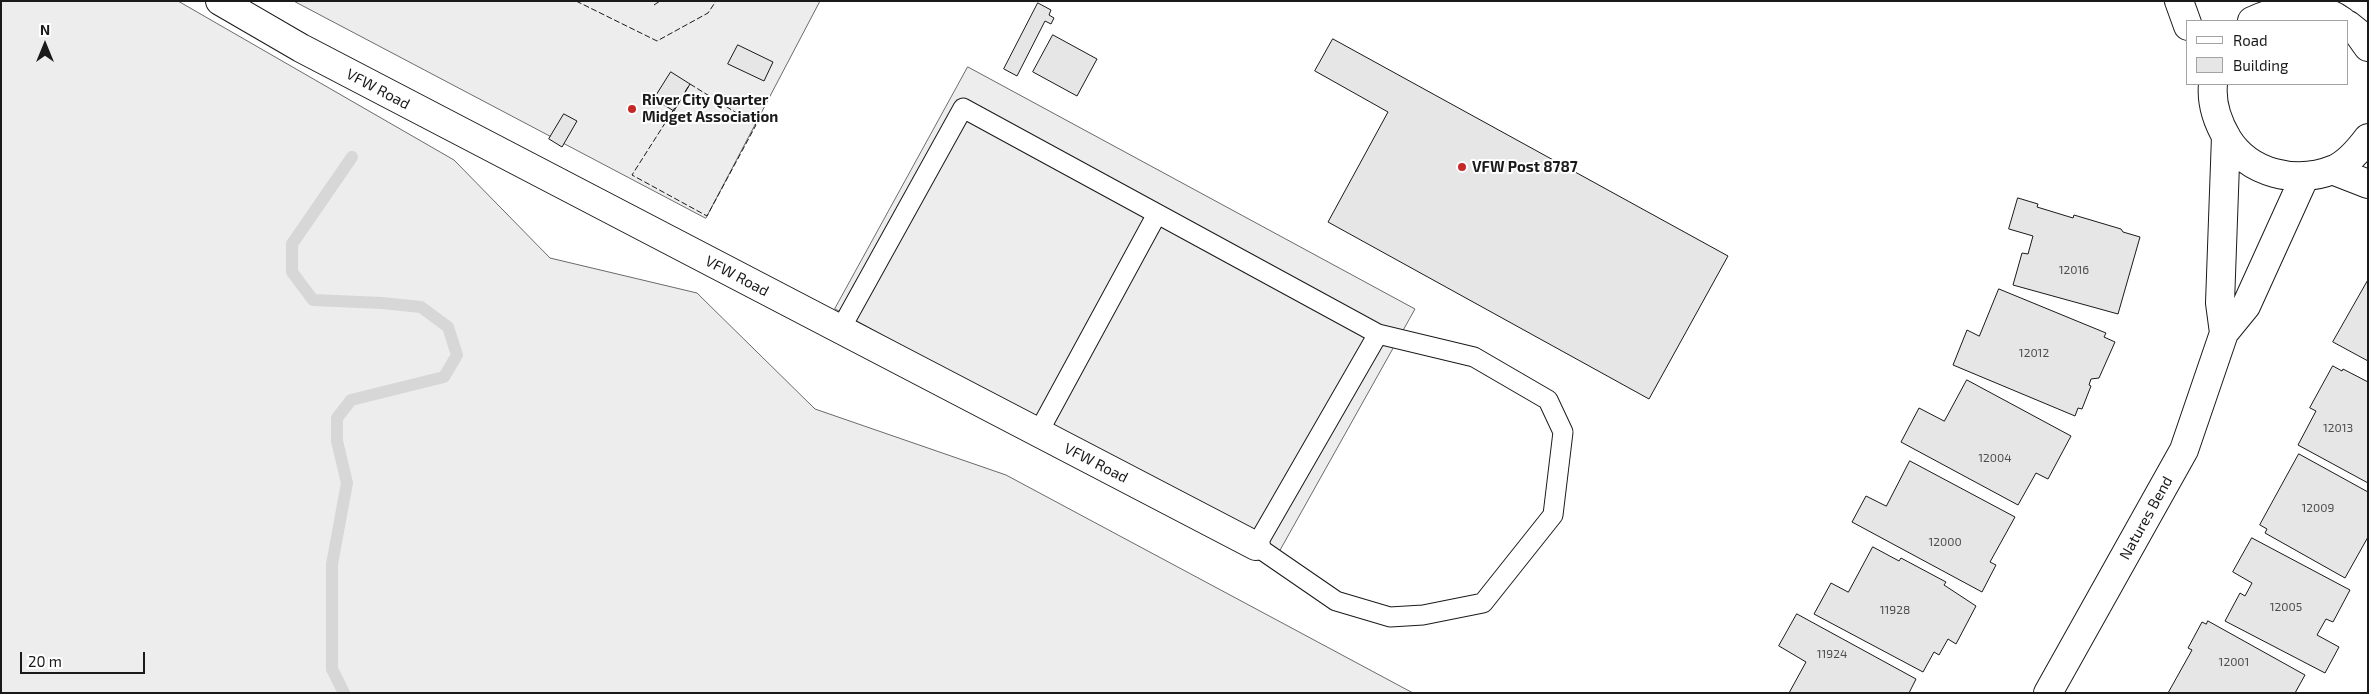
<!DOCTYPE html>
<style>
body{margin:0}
#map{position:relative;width:2369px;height:694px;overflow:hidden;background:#fff;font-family:"Exo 2",sans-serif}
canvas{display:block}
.frame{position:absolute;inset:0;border:2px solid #1a1a1a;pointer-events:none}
.legend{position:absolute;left:2186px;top:20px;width:162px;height:65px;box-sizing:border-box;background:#fff;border:1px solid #a3a3a3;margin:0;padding:6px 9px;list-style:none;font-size:15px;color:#1a1a1a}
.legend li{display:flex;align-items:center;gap:10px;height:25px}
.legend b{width:25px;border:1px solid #a3a3a3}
.north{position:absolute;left:20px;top:20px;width:50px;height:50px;-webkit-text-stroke:4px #fff;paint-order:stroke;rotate:0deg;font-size:14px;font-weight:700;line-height:20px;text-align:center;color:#1a1a1a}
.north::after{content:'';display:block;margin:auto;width:18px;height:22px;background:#1a1a1a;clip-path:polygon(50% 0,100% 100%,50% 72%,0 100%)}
.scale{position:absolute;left:20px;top:652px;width:125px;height:22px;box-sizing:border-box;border:2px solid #1a1a1a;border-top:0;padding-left:6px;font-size:15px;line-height:18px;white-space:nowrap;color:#1a1a1a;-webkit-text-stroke:4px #fff;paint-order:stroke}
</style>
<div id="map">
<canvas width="2369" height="694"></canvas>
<div class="frame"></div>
<ul class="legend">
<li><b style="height:6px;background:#fff"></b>Road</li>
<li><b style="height:14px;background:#e6e6e6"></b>Building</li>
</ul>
<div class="north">N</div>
<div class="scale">20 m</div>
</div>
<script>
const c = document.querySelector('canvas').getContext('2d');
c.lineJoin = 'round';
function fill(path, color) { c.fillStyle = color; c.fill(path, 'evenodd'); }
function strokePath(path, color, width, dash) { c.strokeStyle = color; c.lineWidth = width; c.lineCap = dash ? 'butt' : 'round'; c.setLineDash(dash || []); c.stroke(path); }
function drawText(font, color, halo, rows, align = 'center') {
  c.font = font + ' "Exo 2",sans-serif'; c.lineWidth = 4; c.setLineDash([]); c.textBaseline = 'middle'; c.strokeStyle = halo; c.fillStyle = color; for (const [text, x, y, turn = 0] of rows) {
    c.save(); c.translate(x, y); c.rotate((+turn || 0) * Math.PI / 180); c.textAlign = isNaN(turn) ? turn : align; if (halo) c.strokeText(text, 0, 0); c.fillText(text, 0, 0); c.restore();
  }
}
const built = new Path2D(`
 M1 1H178L454 160 550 258 697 293 815 409 1006 475 1413 693H1Z
 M294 1H820L706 218Z
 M968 67 1415 309 1279 552 835 309Z`);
const stream = new Path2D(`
 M344 693 332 669V564L347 483 337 441V418L351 400 444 377 457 355 448 327 421 307 382 303 313 300 292 272V244L352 157`);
const building = new Path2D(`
 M1038 3 1051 10 1049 15 1054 18 1051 24 1045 21 1017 76 1004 69Z
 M1053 35 1097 59 1077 96 1033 72Z
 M1333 39 1728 256 1649 399 1328 222 1388 112 1315 71Z
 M738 45 773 62 764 81 728 64Z
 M671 72 690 84 674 111 654 99Z
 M564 114 577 121 562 147 549 139Z
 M2018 198 2038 204 2037 207 2073 218 2074 215 2121 229 2123 232 2140 237 2118 314 2013 285 2022 253 2028 254 2033 236 2009 229Z
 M2368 280V361L2333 342Z
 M1999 289 2106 333 2104 337 2115 342 2099 378 2091 379 2089 385 2091 386 2082 409 2078 408 2075 416 1953 365 1967 330 1979 336Z
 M2333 366 2342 371 2343 369 2368 382V483L2298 445 2316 411 2310 408Z
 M1967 380 2071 436 2048 479 2036 473 2018 505 1901 442 1919 408 1944 421Z
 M2299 454 2368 492V537L2345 578 2265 533 2267 529 2260 525Z
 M1910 461 2015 517 1990 562 1996 565 1982 592 1852 522 1866 496 1886 506Z
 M2252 538 2350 590 2333 622 2326 619 2317 635 2339 647 2325 673 2225 621 2240 593 2245 596 2252 583 2233 572Z
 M1873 547 1899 561 1901 558 1946 582 1944 585 1976 606 1956 644 1948 639 1939 655 1934 652 1923 672 1814 614 1831 583 1848 592Z
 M1797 614 1916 679 1909 693H1789L1806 662 1779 646Z
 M2208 621 2305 675 2295 693H2168L2192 650 2188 648 2202 622 2206 624Z`);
const lane = new Path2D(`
 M840 330 963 108 1378 334 1256 546 1336 601 1390 617 1423 615 1483 603 1553 515 1563 432 1548 400 1474 357 1378 334
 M1038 433 1157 214`);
const street = new Path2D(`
 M220 1 301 48 1256 546
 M2179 1 2188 26
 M2252 21C2280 8 2315 1 2342 21
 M2348 25 2358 33 2368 47
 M2213 84C2211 104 2217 121 2227 138 2249 174 2296 185 2335 169 2348 163 2359 150 2368 138
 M2332 170 2368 184
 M2224 333 2220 303 2226 136
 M2048 693 2184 450 2224 333 2246 306 2305 176`);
const fence = new Path2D(`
 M576 1 657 41 708 13 716 1
 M654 5 660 1
 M690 84 756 125 707 216 632 175Z`);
const markers = [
 [632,109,5,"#c62828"],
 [1462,167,5,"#c62828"]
];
const numberNames = [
 ["12016",2074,270],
 ["12012",2034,353],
 ["12013",2338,428],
 ["12004",1995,458],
 ["12009",2318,508],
 ["12000",1945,542],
 ["12005",2286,607],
 ["11928",1895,610],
 ["11924",1832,654],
 ["12001",2234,662]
];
const streetNames = [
 ["VFW Road",378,89,28],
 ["VFW Road",737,276,28],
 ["VFW Road",1096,463,27],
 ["Natures Bend",2146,518,-61]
];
const poiNames = [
 ["River City Quarter",642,100],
 ["Midget Association",642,117],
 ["VFW Post 8787",1472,167]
];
fill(built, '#ededed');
strokePath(built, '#6a6a6a', 1);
strokePath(stream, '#d7d7d7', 12);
fill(building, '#e6e6e6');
strokePath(building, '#1a1a1a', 1);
strokePath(lane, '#1a1a1a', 21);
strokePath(street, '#1a1a1a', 30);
strokePath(lane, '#fff', 19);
strokePath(street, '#fff', 28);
strokePath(fence, '#1a1a1a', 1, [6, 2.5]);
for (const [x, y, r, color] of markers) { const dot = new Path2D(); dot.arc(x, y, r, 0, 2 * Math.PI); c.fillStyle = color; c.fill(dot); strokePath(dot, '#fff', 2); }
drawText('12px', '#4d4d4d', null, numberNames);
drawText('15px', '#1a1a1a', '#fff', streetNames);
drawText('bold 15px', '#1a1a1a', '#fff', poiNames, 'left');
</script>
